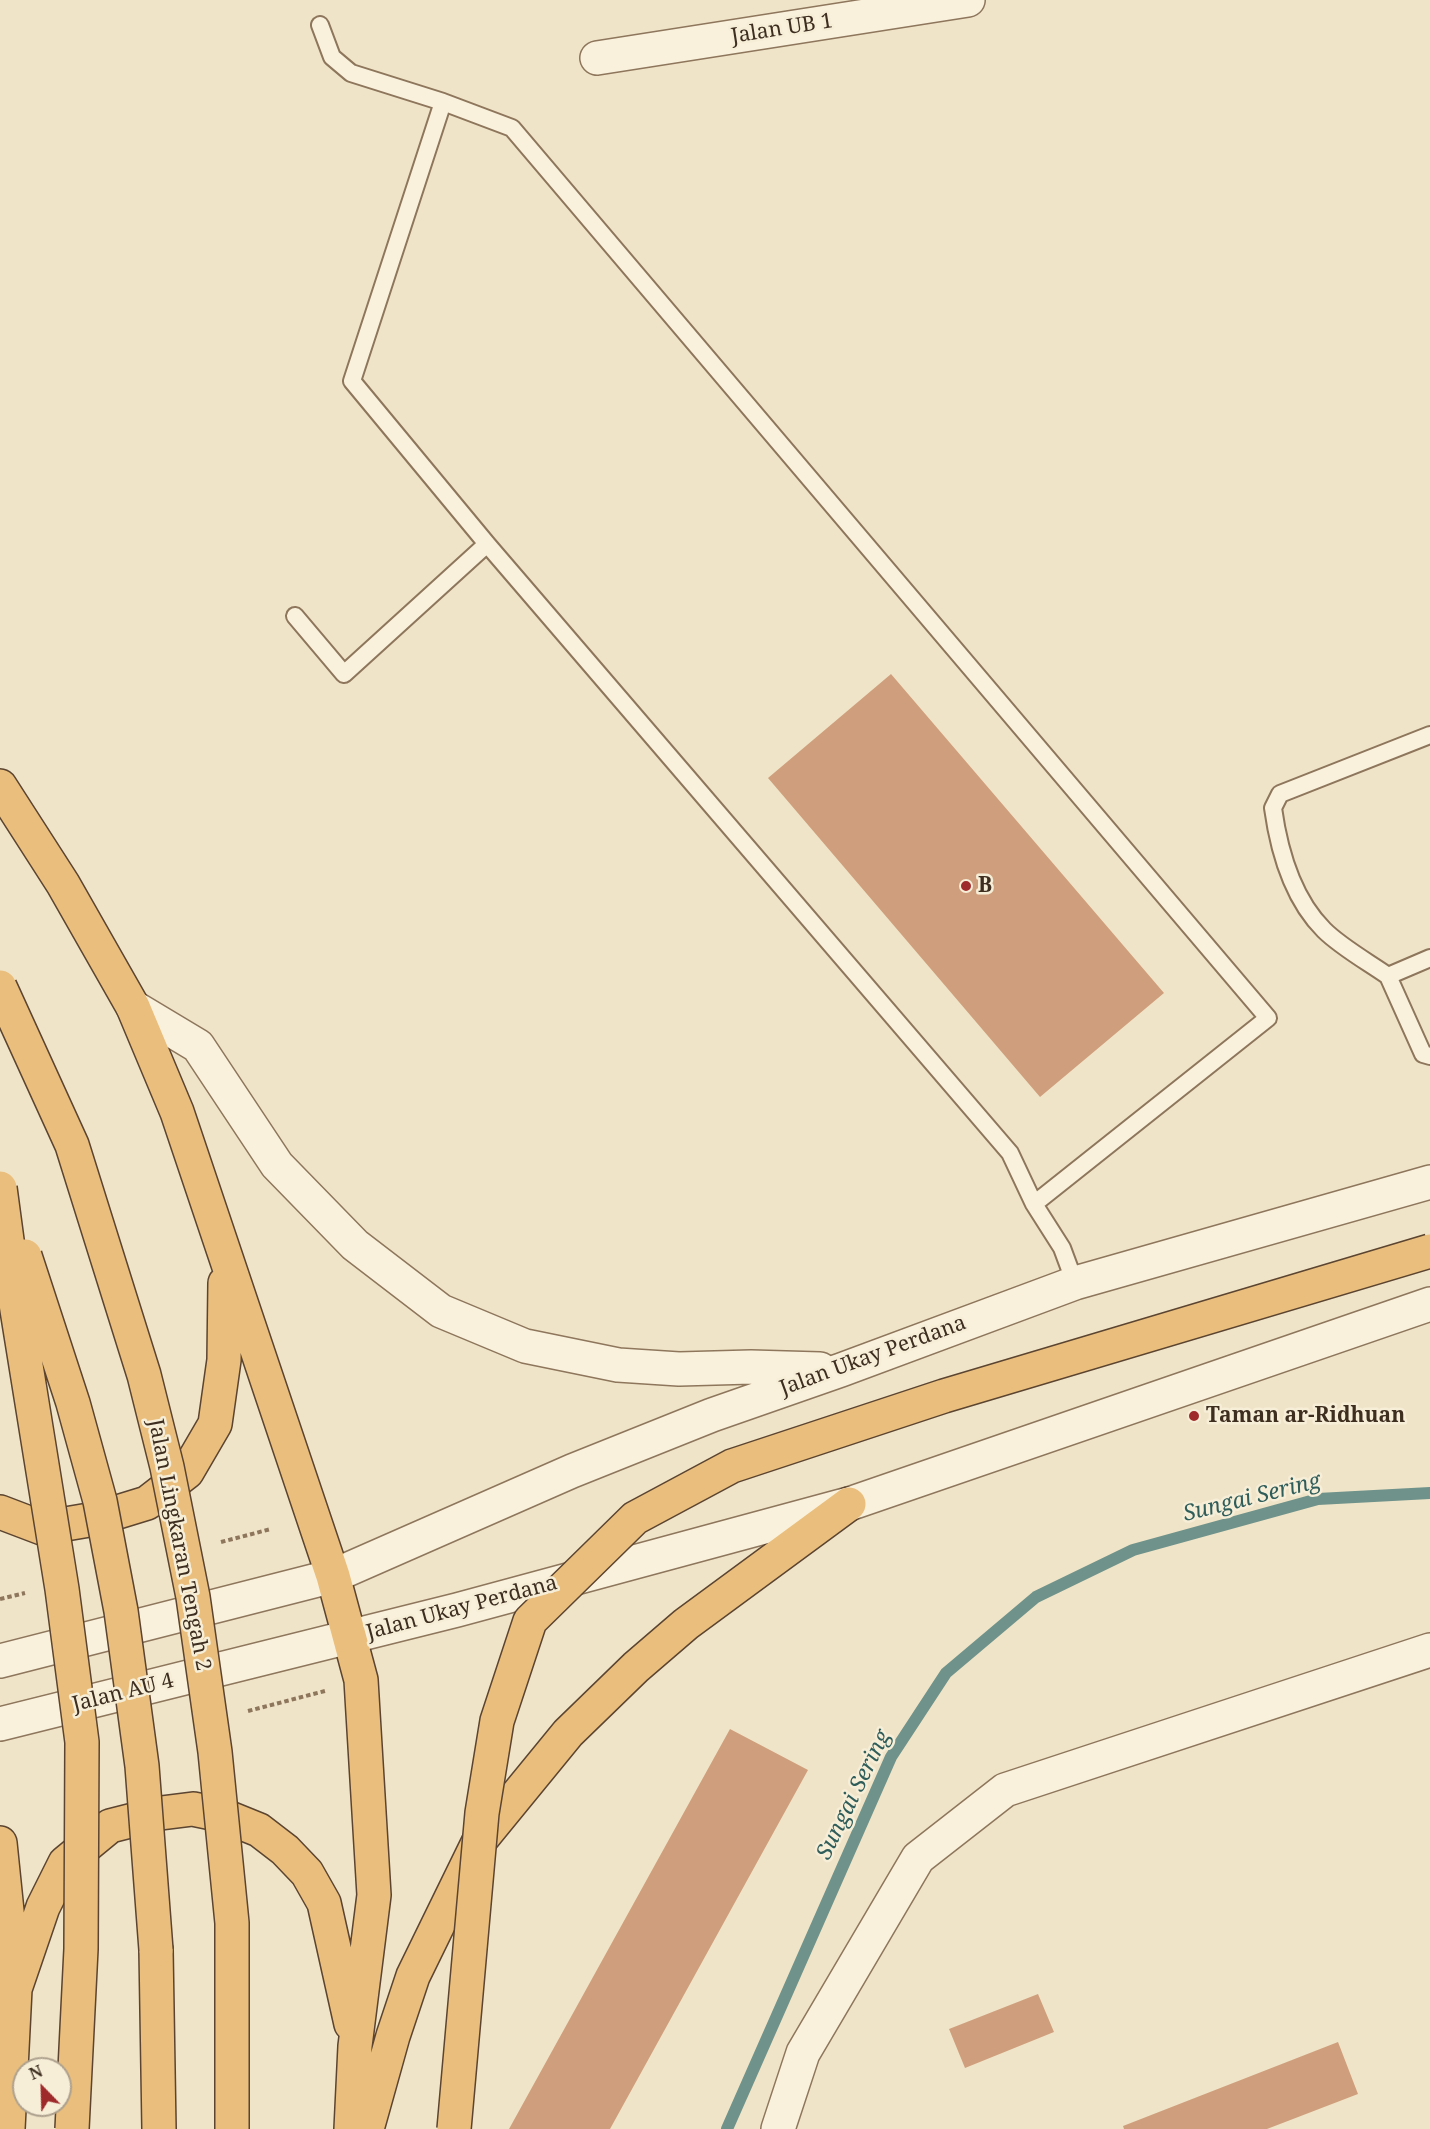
<!DOCTYPE html>
<style>
body{margin:0}
#map{position:relative;width:1430px;height:2129px;overflow:hidden;background:#f0e4c8;font-family:"Noto Serif",serif}
canvas{display:block}
.north{position:absolute;left:12px;top:2057px;width:60px;height:60px;box-sizing:border-box;background:#f7eed8;border:2px solid #ada18e;border-radius:50%;rotate:337deg;font-size:16px;font-weight:700;line-height:24px;text-align:center;color:#3d2e20}
.north::after{content:'';display:block;margin:auto;width:21px;height:27px;background:#9e2a2b;clip-path:polygon(50% 0,100% 100%,50% 72%,0 100%)}
</style>
<div id="map">
<canvas width="1430" height="2129"></canvas>
<div class="north">N</div>
</div>
<script>
const c = document.querySelector('canvas').getContext('2d');
c.lineJoin = 'round';
function strokePath(path, color, width, dash) { c.strokeStyle = color; c.lineWidth = width; c.lineCap = dash ? 'butt' : 'round'; c.setLineDash(dash || []); c.stroke(path); }
function fill(path, color) { c.fillStyle = color; c.fill(path, 'evenodd'); }
function drawText(font, color, halo, rows, align = 'center') {
  c.font = font + ' "Noto Serif",serif'; c.lineWidth = 5; c.setLineDash([]); c.textBaseline = 'middle'; c.strokeStyle = halo; c.fillStyle = color; for (const [text, x, y, turn = 0] of rows) {
    c.save(); c.translate(x, y); c.rotate((+turn || 0) * Math.PI / 180); c.textAlign = isNaN(turn) ? turn : align; if (halo) c.strokeText(text, 0, 0); c.fillText(text, 0, 0); c.restore();
  }
}
const stream = new Path2D(`
 M727 2129 891 1757 946 1673 1036 1597 1133 1550 1318 1499 1430 1493`);
const building = new Path2D(`
 M891 674 1164 993 1040 1097 768 778Z
 M730 1729 808 1770 610 2129H509Z
 M1038 1994 1054 2032 965 2068 949 2029Z
 M1338 2042 1358 2094 1267 2129H1124L1123 2126Z`);
const path = new Path2D(`
 M221 1542 271 1529
 M0 1599 25 1593
 M248 1711 325 1691`);
const service = new Path2D(`
 M320 25 332 57 351 73 443 102 512 128 1268 1018 1034 1204
 M443 102 352 381 487 544 1010 1153 1034 1204 1062 1248 1075 1283
 M295 616 344 674 487 544
 M1430 958 1388 976 1423 1054 1430 1056
 M1388 976C1368 962 1341 947 1324 930 1292 898 1279 851 1273 808L1280 794 1430 735`);
const minor = new Path2D(`
 M597 58 968 0
 M778 2129 803 2053 918 1858 1005 1790 1430 1650`);
const tertiary = new Path2D(`
 M133 1007 198 1046 277 1165 355 1245 441 1311 525 1346 618 1365 679 1369 751 1367 820 1369
 M0 1661 333 1576 572 1471 712 1415 841 1370 1075 1283 1430 1182
 M0 1724 457 1610 849 1504 1430 1304`);
const trunk = new Path2D(`
 M0 786 63 884 133 1007 177 1112 333 1576 361 1680 374 1895 355 2046 351 2129
 M0 1512 42 1528 95 1519 147 1503 187 1472 215 1424 224 1360 225 1283
 M0 1843 15 1989 8 2129
 M156 1950 159 2129
 M15 1989 43 1907 65 1863 110 1826 161 1813 193 1809 222 1815 259 1830 285 1850 307 1873 324 1903 351 2024
 M367 2129 393 2036 413 1976 478 1843 568 1733 636 1667 686 1624 849 1504`);
const trunkBridge = new Path2D(`
 M0 987 72 1145 144 1375 167 1467 193 1597 215 1752 232 1923V2129
 M0 1188 13 1285 62 1589 82 1742 81 1949 72 2129
 M25 1256 73 1403 100 1501 121 1611 142 1766 156 1950
 M454 2129 482 1813 497 1721 530 1621 635 1518 732 1466 944 1396 1430 1251`);
const markers = [
 [966,886,6,"#9e2a2b"],
 [1194,1416,6,"#9e2a2b"]
];
const streetNames = [
 ["Jalan UB 1",782,29,-9],
 ["Jalan Ukay Perdana",873,1356,-20],
 ["Jalan Lingkaran Tengah 2",179,1545,79],
 ["Jalan Ukay Perdana",462,1608,-15],
 ["Jalan AU 4",123,1693,-14]
];
const poiNames = [
 ["B",978,886],
 ["Taman ar-Ridhuan",1206,1416]
];
const waterNames = [
 ["Sungai Sering",1252,1498,-14],
 ["Sungai Sering",854,1795,-64]
];
strokePath(stream, '#6f938a', 12);
fill(building, '#cf9f7d');
strokePath(service, '#8d765c', 20);
strokePath(minor, '#8d765c', 36);
strokePath(tertiary, '#8d765c', 36);
strokePath(trunk, '#5b4430', 36);
strokePath(path, '#8d765c', 4, [4.5, 3]);
strokePath(service, '#faf1dc', 16);
strokePath(minor, '#faf1dc', 33);
strokePath(tertiary, '#faf1dc', 33);
strokePath(trunk, '#eabe7c', 33);
strokePath(trunkBridge, '#5b4430', 36, []);
strokePath(trunkBridge, '#eabe7c', 33);
for (const [x, y, r, color] of markers) { const dot = new Path2D(); dot.arc(x, y, r, 0, 2 * Math.PI); c.fillStyle = color; c.fill(dot); strokePath(dot, '#f7eed8', 2); }
drawText('21px', '#3d2e20', '#f7eed8', streetNames);
drawText('bold 21px', '#3d2e20', '#f7eed8', poiNames, 'left');
drawText('italic 22px', '#2f5d5a', '#f7eed8', waterNames);
</script>
